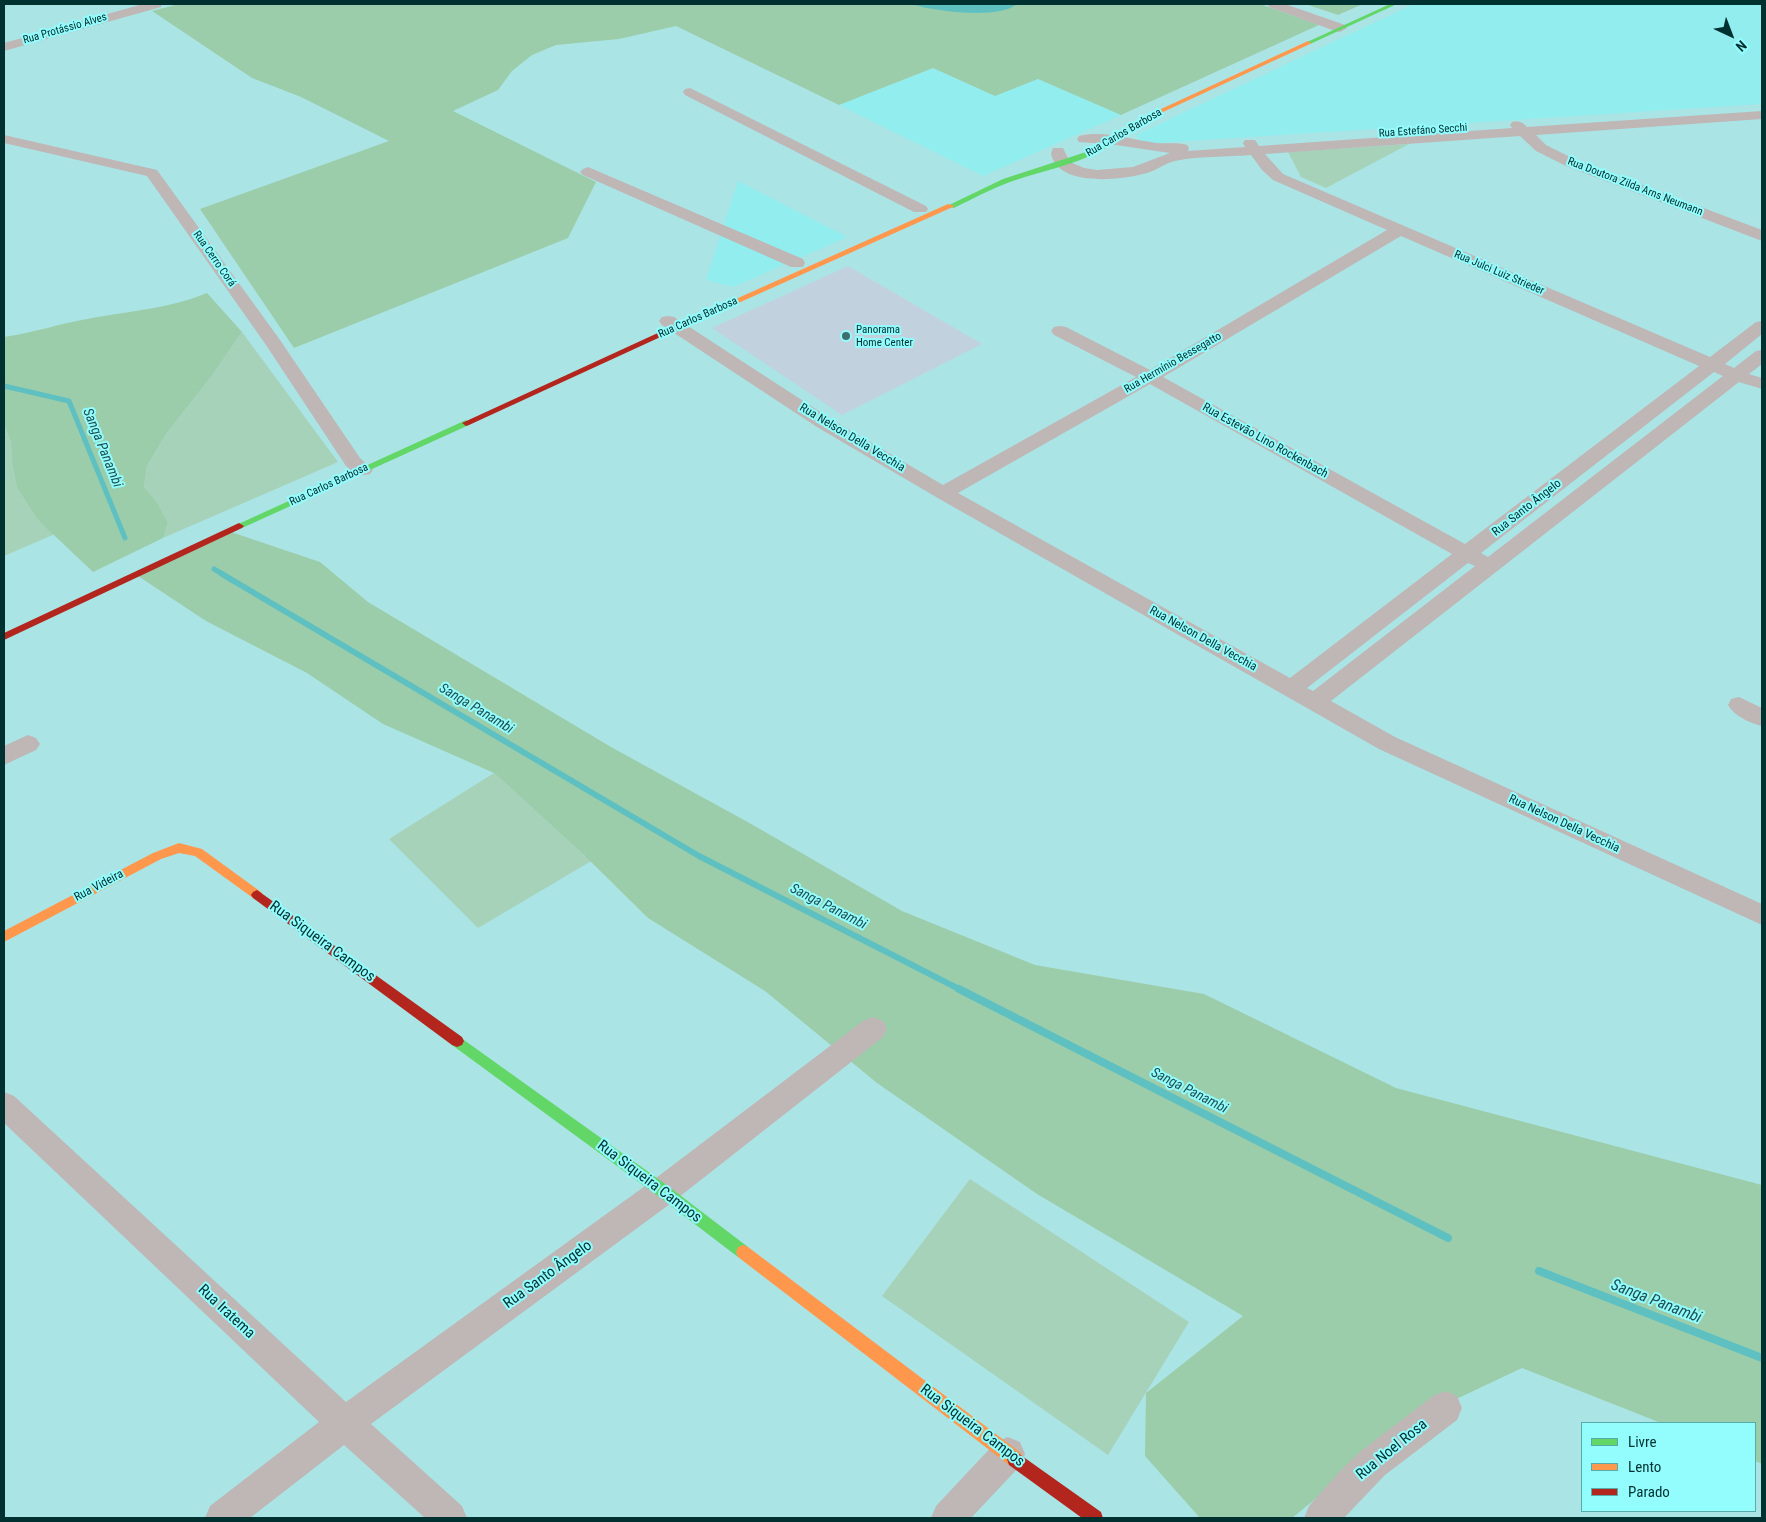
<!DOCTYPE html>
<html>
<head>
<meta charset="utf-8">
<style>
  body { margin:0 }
  #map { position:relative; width:1766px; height:1522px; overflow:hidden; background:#abe4e5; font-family:"Roboto Condensed",sans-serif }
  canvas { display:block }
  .frame { position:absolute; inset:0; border:5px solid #003131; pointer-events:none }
  .legend { position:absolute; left:1581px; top:1422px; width:175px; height:90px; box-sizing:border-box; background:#93fcfd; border:1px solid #58abab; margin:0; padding:6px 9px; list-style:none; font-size:15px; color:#003131 }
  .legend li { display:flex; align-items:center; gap:10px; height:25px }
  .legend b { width:25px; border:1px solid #58abab }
  .north { position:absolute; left:1706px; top:10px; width:50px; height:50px; -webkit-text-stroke:4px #93fcfd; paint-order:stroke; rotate:137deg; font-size:14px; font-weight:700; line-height:20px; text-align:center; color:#003131 }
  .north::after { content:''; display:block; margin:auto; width:18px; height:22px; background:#003131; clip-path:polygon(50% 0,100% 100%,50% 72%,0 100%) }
</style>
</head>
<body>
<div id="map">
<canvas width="1766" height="1522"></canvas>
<div class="frame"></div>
<ul class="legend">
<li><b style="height:6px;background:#63d668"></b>Livre</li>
<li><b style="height:6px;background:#ff974d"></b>Lento</li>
<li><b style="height:6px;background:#b3261e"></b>Parado</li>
</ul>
<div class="north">N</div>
</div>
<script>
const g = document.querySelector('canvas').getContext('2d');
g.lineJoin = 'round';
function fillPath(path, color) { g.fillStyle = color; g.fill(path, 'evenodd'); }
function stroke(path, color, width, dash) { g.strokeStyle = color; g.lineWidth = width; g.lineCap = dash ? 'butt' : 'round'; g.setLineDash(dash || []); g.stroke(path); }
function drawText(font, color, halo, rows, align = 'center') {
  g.font = font + ' "Roboto Condensed",sans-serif'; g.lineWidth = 4; g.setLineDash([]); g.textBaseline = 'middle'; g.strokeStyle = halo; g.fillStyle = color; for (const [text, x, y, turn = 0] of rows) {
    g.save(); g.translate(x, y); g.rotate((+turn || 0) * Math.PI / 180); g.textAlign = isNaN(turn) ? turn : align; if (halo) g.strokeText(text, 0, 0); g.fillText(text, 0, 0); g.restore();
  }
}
fillPath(new Path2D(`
  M1414,4H1762V104L1142,144L1136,135Z
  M933,68L995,96L1038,79L1121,115L983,176L839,105Z
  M738,181L847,237L733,287L706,280Z`), '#92edee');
fillPath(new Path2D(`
  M1409,144L1326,188L1301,177L1288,152Z
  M242,332L338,462L163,538L168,523L144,487L147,466L166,434L211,377Z
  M4,425L11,442L12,462L32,508L38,520L55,534L4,556Z
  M494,773L585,856L610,850L478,928L389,839Z
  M970,1179L1189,1322L1108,1455L882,1296Z`), '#a7d2ba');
fillPath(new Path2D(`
  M179,4H1260L1319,25L1121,115L1038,79L995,96L933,68L839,105L676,26L619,39L556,45L532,55L512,71L498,90L453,111L596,182L568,238L294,348L200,209L389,141L301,97L252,78L152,11Z
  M1305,4H1363L1338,15Z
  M207,293L242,332L211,377L166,434L147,466L144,487L157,503L168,523L163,538L93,572L38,520L17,487L12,462L11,442L4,425V337C32,333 59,324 87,319C128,311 168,309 207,293Z
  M231,532L320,562L368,602L611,747L753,825L902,911L1035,965L1204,994L1396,1088L1762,1185V1464L1755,1461V1423H1661L1522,1368L1414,1419L1292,1518H1200L1145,1456L1146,1393L1243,1316L1037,1194L877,1083L765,991L648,918L585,856L494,773L383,724L307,673L206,621L138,576Z`), '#9bcdab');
fillPath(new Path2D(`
  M911,4H1017C998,20 934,11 911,4Z`), '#5fc0c1');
stroke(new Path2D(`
  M4,386L69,401L125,538
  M214,569L224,575`), '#5fc0c1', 5);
stroke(new Path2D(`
  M222,574L699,856L961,990`), '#5fc0c1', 6);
stroke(new Path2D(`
  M959,989L1448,1238
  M1539,1271L1762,1358`), '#5fc0c1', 8);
fillPath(new Path2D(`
  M848,266L982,344L842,415L712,328Z`), '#c1d2de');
fillPath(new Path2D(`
  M143,4H162L161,7L4,51V43Z
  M1268,4H1285L1345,25L1347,28L1340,32L1335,31L1269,7Z
  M690,88L926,206L928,209L926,212H914L685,95L683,92L685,89Z
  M1762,111V119L1536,135L1546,145L1576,160L1762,230V241L1566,166L1536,151L1520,136L1265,154L1283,174L1710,357L1756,322L1762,321V334L1725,364L1734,368L1756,351L1762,350V364L1749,374L1762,378V389L1739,382L1331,701L1395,737L1762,904V925L1379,749L936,497L817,427L662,325L659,321L662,317L668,316L674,317L831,419L943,485L1136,377L1054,335L1051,331L1054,327L1060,326L1066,327L1150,370L1387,230L1273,180L1262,170L1251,155C1230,157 1195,156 1175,161C1165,163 1157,170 1147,173C1123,180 1059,188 1051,154L1053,148H1063L1070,162L1084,168L1097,170L1133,167L1170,153L1109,144L1079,142L1077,139L1079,136C1104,130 1131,140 1156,143C1166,144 1177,142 1187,145L1189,148L1188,151L1245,147L1243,143L1245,140H1255L1259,146L1512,128L1510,125L1512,122C1519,120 1522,122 1527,127ZM1401,236L1699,366L1465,544L1163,377ZM1714,372L1723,376L1488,557L1481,553ZM1150,384L1452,554L1290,678L958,493ZM1468,563L1475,566L1313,691L1307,688Z
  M4,135L157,170L280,340L360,458L373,470L370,474C359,477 354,473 346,466L266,345L147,176L4,143Z
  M588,167L803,259L805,263L803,267H791L583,175L580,172L583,169Z
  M1739,697L1762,708V726C1750,723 1734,716 1728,705L1731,699Z
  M28,735L36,738L40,744L36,750L4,765V746Z
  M873,1017L883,1021L887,1029L883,1037L674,1201L371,1424L462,1506L467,1518H425L344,1445L250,1518H205L210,1506L319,1422L4,1123V1092L14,1096L346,1402L652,1181L863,1021Z
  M1445,1391L1457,1396L1462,1408L1457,1420L1385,1475L1344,1518H1304L1309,1506L1341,1470L1361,1451L1433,1396Z
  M1008,1437L1020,1442L1025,1454L1020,1466L971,1518H931L936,1506L996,1442Z`), '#bfb6b6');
fillPath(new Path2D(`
  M1390,4H1397L1310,44L1305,43Z
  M1121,131L1126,132C1097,162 1049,168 1010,182C991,189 972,199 954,208L947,206L1003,179L1086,152L1101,146Z
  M466,420L470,423L469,425L242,528H236L234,526Z
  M457,1035L668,1186L748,1247L750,1252L748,1257L743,1259L738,1257L658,1196L452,1045L450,1041L452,1037Z`), '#63d668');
fillPath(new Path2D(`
  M1308,41L1311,43L1310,44L1137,124L1125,133L1120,132L1133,122Z
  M948,204L955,206L716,313L709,311Z
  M179,843L202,849L261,892L263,895L261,898L257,900L253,898L195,856L179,853L161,859L4,942V931L153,853Z
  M743,1245L748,1247L1021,1453L1023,1459L1021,1465L1015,1467L1009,1465L738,1257L736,1252L738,1247Z`), '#ff974d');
fillPath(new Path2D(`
  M710,309L717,311L469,425L466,426L462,423Z
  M239,523L244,526L242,528L4,640V633Z
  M257,890L462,1037L464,1041L462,1045L457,1047L452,1045L253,898L251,895L253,892Z
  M1015,1451L1101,1512L1103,1518H1082L1009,1465L1007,1459L1009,1453Z`), '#b3261e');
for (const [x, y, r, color] of [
  [846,336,5,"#3c7070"]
]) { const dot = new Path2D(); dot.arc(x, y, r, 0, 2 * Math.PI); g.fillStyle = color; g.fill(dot); stroke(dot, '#93fcfd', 2); }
drawText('11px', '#003131', '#93fcfd', [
  ["Rua Protássio Alves",65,29,-16],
  ["Rua Estefáno Secchi",1423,131,-4],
  ["Rua Carlos Barbosa",1124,133,-30],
  ["Rua Doutora Zilda Arns Neumann",1635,187,21],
  ["Rua Cerro Corá",214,259,55],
  ["Rua Julci Luiz Strieder",1499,273,23],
  ["Rua Carlos Barbosa",698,318,-24],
  ["Rua Hermínio Bessegatto",1173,363,-30],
  ["Rua Carlos Barbosa",329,485,-25]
]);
drawText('11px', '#003131', '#93fcfd', [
  ["Panorama",856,330],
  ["Home Center",856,343]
], 'left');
drawText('12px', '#003131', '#93fcfd', [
  ["Rua Nelson Della Vecchia",852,438,31],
  ["Rua Estevão Lino Rockenbach",1265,441,29],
  ["Rua Santo Ângelo",1527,508,-38],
  ["Rua Nelson Della Vecchia",1203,639,29],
  ["Rua Nelson Della Vecchia",1564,824,25],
  ["Rua Videira",99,886,-28]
]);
drawText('italic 14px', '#1f5051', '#93fcfd', [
  ["Sanga Panambi",102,448,68],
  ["Sanga Panambi",476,709,31],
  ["Sanga Panambi",828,907,27],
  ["Sanga Panambi",1189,1091,27]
]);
drawText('15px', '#003131', '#93fcfd', [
  ["Rua Siqueira Campos",322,942,36],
  ["Rua Siqueira Campos",649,1182,37],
  ["Rua Santo Ângelo",548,1275,-36],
  ["Rua Iratema",226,1312,43],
  ["Rua Siqueira Campos",972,1426,37],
  ["Rua Noel Rosa",1392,1450,-39]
]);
drawText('italic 16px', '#1f5051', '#93fcfd', [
  ["Sanga Panambi",1656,1302,21]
]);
</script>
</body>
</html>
